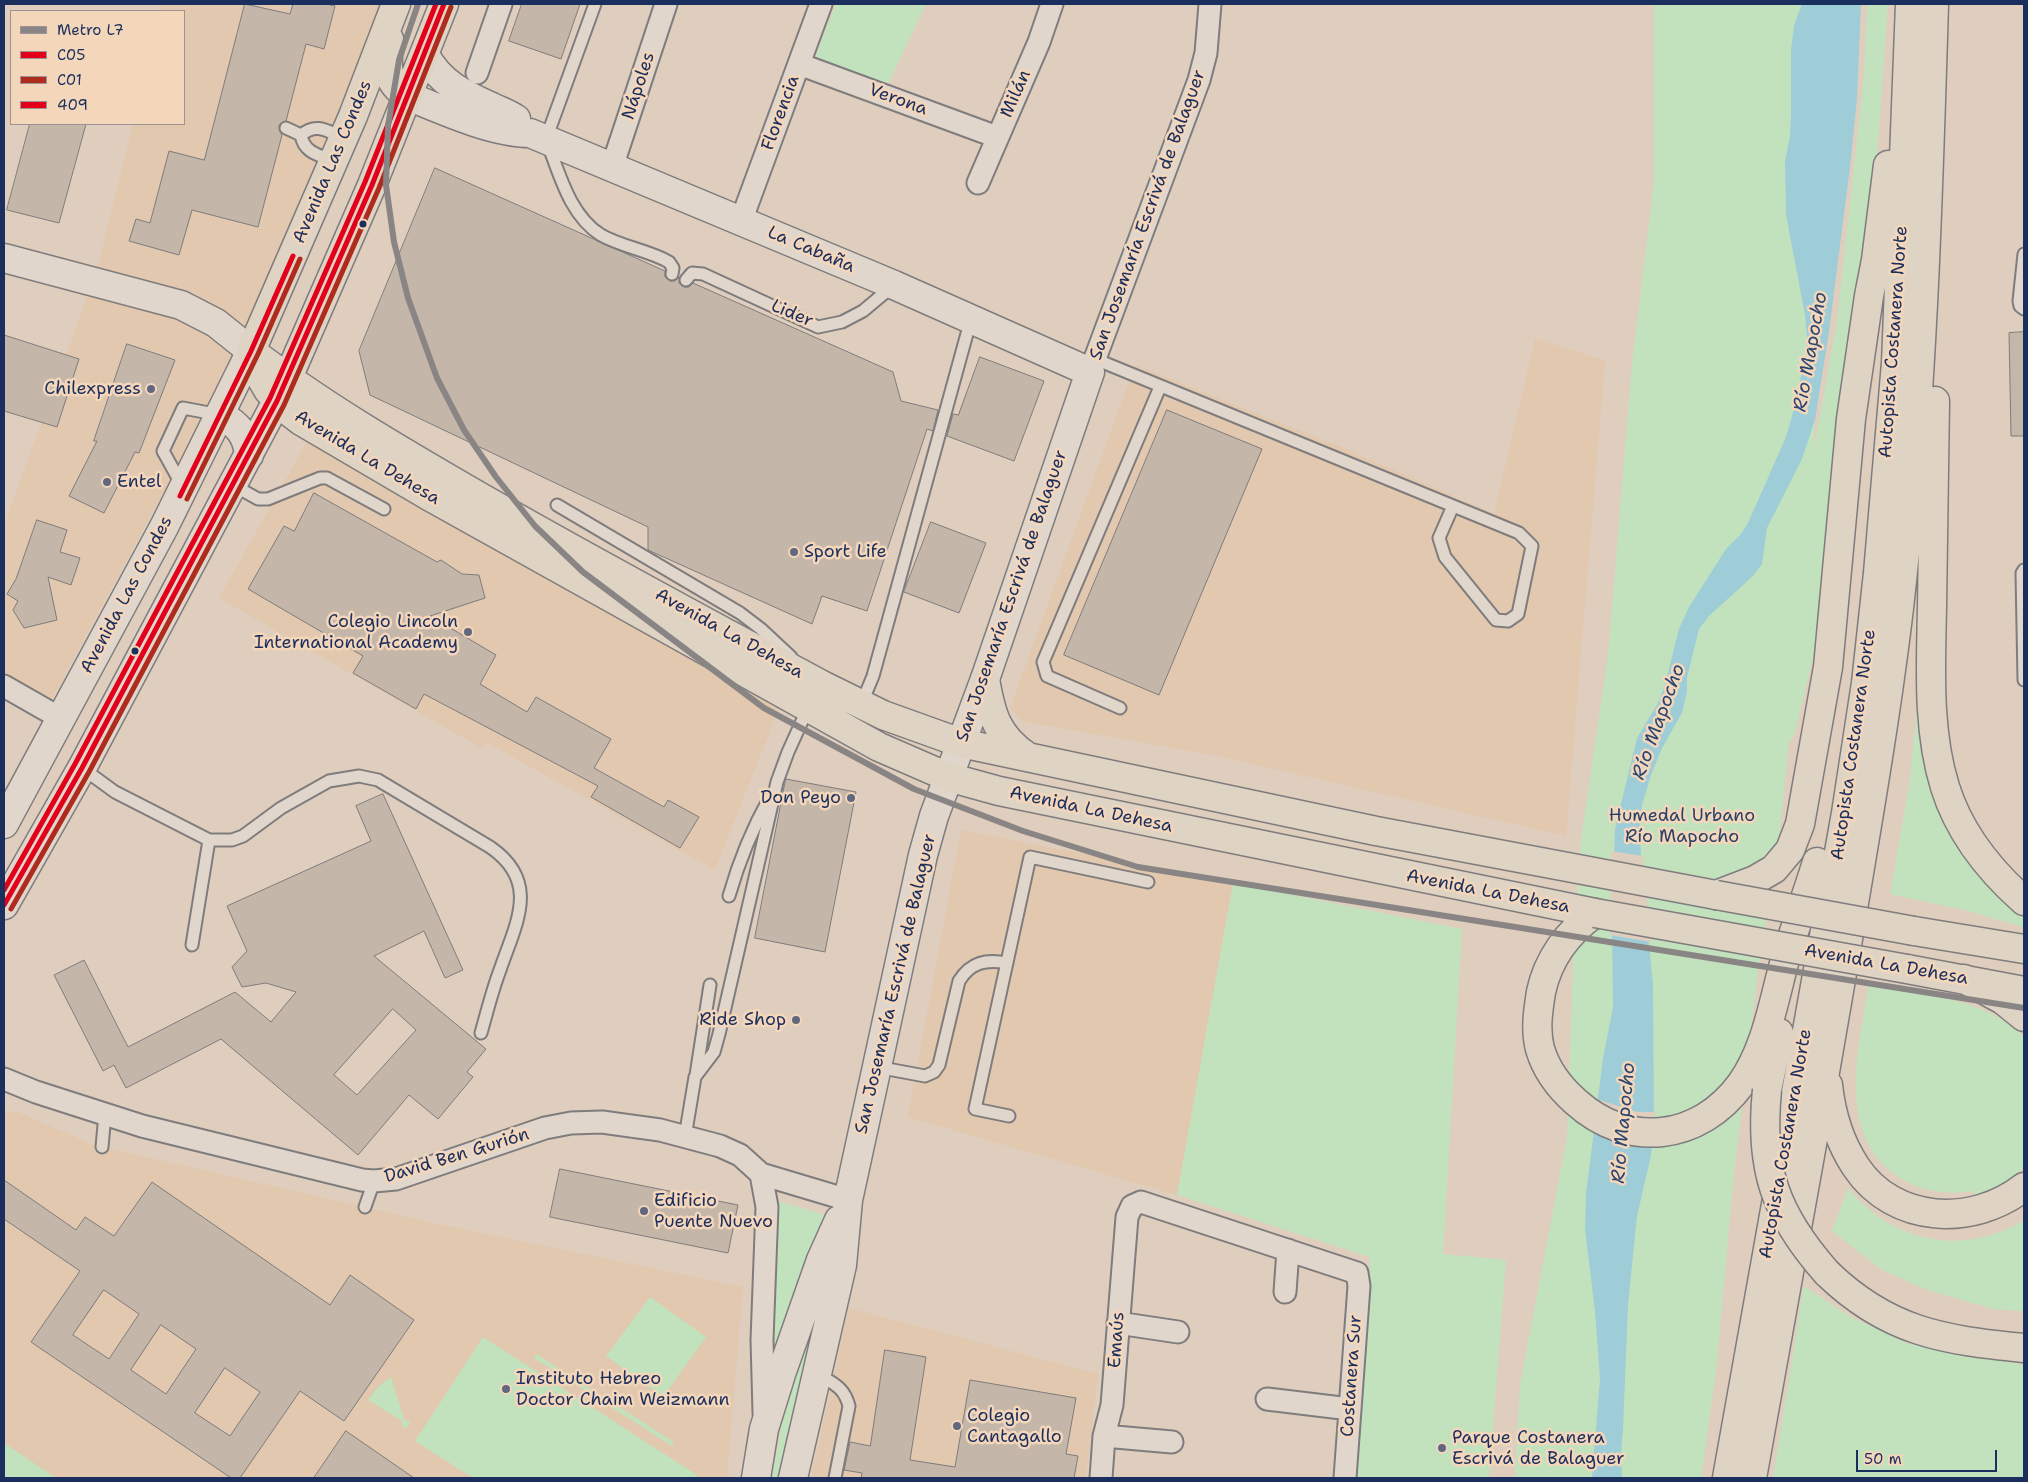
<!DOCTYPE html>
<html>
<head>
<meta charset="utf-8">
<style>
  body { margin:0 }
  #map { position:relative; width:2028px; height:1482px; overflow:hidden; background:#dfcebd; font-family:"Shantell Sans",sans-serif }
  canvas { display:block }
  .frame { position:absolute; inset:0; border:5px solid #1b2f5e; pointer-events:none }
  .legend { position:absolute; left:10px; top:10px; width:175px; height:115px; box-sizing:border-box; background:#f4d6ba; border:1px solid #9d9395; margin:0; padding:6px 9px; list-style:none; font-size:15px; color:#1b2f5e }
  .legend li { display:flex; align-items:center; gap:10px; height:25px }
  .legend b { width:25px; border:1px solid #9d9395 }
  .scale { position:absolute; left:1856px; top:1450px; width:141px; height:22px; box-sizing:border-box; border:2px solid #1b2f5e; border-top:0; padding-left:6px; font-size:15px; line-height:18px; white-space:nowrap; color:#1b2f5e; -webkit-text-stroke:4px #f4d6ba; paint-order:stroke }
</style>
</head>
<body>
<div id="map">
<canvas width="2028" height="1482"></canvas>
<div class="frame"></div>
<ul class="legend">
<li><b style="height:6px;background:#8a8585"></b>Metro L7</li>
<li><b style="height:6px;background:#e2001a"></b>C05</li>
<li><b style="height:6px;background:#af2b1e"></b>C01</li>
<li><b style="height:6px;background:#e2001a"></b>409</li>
</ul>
<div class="scale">50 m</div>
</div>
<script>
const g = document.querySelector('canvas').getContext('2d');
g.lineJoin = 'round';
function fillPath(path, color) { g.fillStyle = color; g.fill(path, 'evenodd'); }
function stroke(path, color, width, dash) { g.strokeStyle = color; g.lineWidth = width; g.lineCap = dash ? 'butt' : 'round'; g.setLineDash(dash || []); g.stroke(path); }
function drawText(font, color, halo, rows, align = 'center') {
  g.font = font + ' "Shantell Sans",sans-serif'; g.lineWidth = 5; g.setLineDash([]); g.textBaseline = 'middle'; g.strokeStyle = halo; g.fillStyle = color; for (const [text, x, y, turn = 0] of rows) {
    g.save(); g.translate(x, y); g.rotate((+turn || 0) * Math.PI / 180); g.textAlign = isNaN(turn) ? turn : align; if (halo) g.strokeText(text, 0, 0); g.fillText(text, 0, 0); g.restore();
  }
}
fillPath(new Path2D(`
  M162,4H386L263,308L49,704L4,675V525L97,270L133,124H184V11H160Z
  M1535,339L1605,360L1566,836L1218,756L1021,721L1010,708L1135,365L1344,448L1494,514Z
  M310,436L781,703L715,870L488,743L483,749L219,598Z
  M961,830L1233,883L1177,1195L908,1117Z
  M16,1111L94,1145L438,1224L743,1287L727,1478H4V1113Z
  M849,1308L1098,1374L1086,1478H811Z`), '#e1c8ae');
fillPath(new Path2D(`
  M836,4H926L887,86L815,57Z
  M1654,4H1858L1816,404L1813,454L1837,321L1864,75L1867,4H1888L1874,199L1819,632L1794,736L1789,741L1779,840L1758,971L1733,1184L1716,1372L1701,1478H1515L1520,1385L1567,1137L1574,935L1581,839L1608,656L1632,363L1654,182Z
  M1920,683L1939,770L2024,911V927L1964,910L1890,894L1909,786Z
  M1233,883L1462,929L1443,1254L1506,1260L1489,1478H1354L1370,1257L1177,1195Z
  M1869,985C1918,994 1988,998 2024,1037V1167C2010,1182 1995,1189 1976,1196L1973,1191C1947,1195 1923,1192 1900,1178C1835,1138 1858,1047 1869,985Z
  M1848,1188C1892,1243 1964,1257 2024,1220V1311L1993,1309L1925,1289L1882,1270L1832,1231Z
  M777,1201L830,1216L770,1375Z
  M1804,1286L1849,1316L1909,1344L2024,1365V1478H1773Z
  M650,1297L706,1337L663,1397L606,1356Z
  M819,1315L781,1478H772L781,1430V1419L805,1342Z
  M483,1337L697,1475L695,1478H473L415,1441Z
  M536,1354L674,1442L672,1446L534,1358Z
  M391,1377L404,1419L410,1422L407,1428L403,1427L402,1421L368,1400L378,1387Z
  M4,1443L56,1478H4Z`), '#c2e2be');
fillPath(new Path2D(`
  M1802,4H1861L1857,99L1850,167L1829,332L1815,420L1802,459L1767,528L1762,564L1753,576L1709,616L1699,629L1687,678V692L1682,713L1662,748L1651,775L1642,805L1640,821L1641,862L1653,984L1654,1133L1650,1160L1637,1216L1628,1305L1623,1430L1621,1453L1622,1478H1592L1600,1378L1595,1312L1585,1229L1586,1194L1603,1058L1613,1007L1612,929L1615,829L1637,738L1657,705L1664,688L1679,629L1689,607L1726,549L1741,534L1748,523L1786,437L1794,409L1806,353L1807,337L1805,315L1786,215L1785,161L1790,136L1791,115V50L1794,25Z`), '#9ecdd7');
fillPath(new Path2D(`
  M1611,851L1643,856L1651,942L1610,935Z
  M1596,1099L1637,1112H1655L1657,1133L1593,1127Z`), '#dfcebd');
const building = new Path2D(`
  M245,4L290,14L293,4H326L335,6L324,49L306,44L286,121L279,125L280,132L282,135L258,227L192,210L179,255L129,241L136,219L150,223L169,151L204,160Z
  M522,4H580L561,59L509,41Z
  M30,124H86L59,223L7,210Z
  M435,168L665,271V277L670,281H675L679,277V283L684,287H689L693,283L893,372L901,401L938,410L933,431L927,429L867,611L822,596L812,624L648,550V527L370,395L359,351Z
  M2024,332V436H2011L2009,333Z
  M4,335L79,359L57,427L4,411Z
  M127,344L175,360L139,453L135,452L104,513L69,496L97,441H94Z
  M980,357L1044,381L1014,461L947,436L953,414L958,415Z
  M1167,410L1262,449L1159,695L1064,655Z
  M314,493L437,562L441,560L462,574L479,575L485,598L430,616L496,655L480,684L527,712L536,697L611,739L594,768L664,807L668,800L699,817L680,848L591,797L598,786L424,694L416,709L353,673L363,656L248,589L284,526L294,531Z
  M37,520L67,530L60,552L80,558L71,585L48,577L57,620L24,628L13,610L18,601L7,594L16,579Z
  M931,522L986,543L959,613L904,592Z
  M786,779L856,792L825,952L755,938Z
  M383,794L463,970L445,978L424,931L374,956L486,1049L467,1072L473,1077L438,1119L409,1095L358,1155L221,1039L126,1088L114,1065L103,1071L54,975L84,960L128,1047L235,992L271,1022L296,992L266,983L242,987L232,967L247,951L227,906L371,841L356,806ZM393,1009L416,1030L357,1095L334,1075Z
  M560,1169L738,1205L728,1253L550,1217Z
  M4,1180L76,1230L85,1217L114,1236L152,1182L330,1305L350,1275L414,1320L344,1421L300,1391L240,1478H231L31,1342L80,1271L4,1219ZM104,1290L139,1314L109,1359L73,1335ZM161,1325L196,1349L166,1394L131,1370ZM225,1368L260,1392L230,1436L195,1413Z
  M885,1350L926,1357L910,1460L955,1467L970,1380L1076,1398L1066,1454L1078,1456L1074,1478H861L862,1473L844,1470L850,1442L870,1446Z
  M346,1431L414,1478H314Z`);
fillPath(building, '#c4b6a8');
stroke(building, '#7f7c7d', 1);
const service = new Path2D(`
  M595,4L546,139C559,172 569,215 601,235C622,247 648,250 669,262L673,268L672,274
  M286,128L301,135
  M301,135C317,122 327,131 344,138
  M301,135C304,153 319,155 334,161
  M2024,254L2019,301L2020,306L2024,309
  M686,280L692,273L703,274L818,327L842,322L863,311L894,285
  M1095,359L1519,533L1532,546L1518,614L1508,621L1496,620L1445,557L1439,538L1453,506
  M233,485L258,499H268L320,478H327L384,509
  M183,487L163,451L183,408L220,415
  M557,505L740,613L761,629L791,657
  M2024,570L2022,573L2024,680
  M861,705L873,676L971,319
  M1120,708L1047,676L1043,662L1160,387
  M82,768L115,792L209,840H232L243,836L281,808L329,781L359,776L378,780L490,847C541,882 516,923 500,970C492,991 487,1012 481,1033
  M729,896C739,861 752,829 770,797
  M192,945L209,840
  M877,1067L925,1076L934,1072L939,1065L959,981C971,962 986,959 1007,963
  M696,1075L710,985
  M1009,1116L975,1109L1030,857L1148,882
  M685,1137L695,1077L714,1052L719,1034L777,782L788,752L808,708
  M102,1147L105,1114
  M365,1207L374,1181
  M818,1374C834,1384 844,1387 849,1406L835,1478`);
const minor = new Path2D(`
  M799,64L997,137
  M477,73L501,4
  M612,167L666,4
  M978,183L1039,42L1052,4
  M741,221L821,4
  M1090,372L1199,80L1206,53L1210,4
  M4,686L60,718
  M4,1079L36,1092L142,1126L362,1180L374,1181L396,1179L545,1128L571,1123L602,1122L660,1130L720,1146L740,1155L761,1174L848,1200
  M761,1174L767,1207L762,1340L764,1413
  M1285,1292L1288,1250
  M1118,1323L1178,1332
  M1267,1399L1350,1409
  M1104,1436L1172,1442
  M1101,1478L1104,1436L1112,1405L1127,1217L1132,1206L1141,1202L1357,1273L1359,1286L1345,1478`);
const tertiary = new Path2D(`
  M425,55C440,83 463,94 492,107C500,111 509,114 516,119
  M408,96C442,110 493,133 530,133L894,285L1090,372L985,679L934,816L923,855L848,1200L842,1265L793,1478
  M4,258L181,305L216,323L251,351
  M756,1478L764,1429L782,1371L821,1260L839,1220`);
const secondary = new Path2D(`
  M220,415C238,424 247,435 249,455
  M4,824L164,527L251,351
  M4,905L82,768L277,401`);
const primary = new Path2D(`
  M389,39C387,65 384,81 408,96
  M251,351C323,406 402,452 480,497C593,562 709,624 824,686L883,715L961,743L1376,831L1716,895
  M251,351L353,116L396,4
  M252,353L261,378L268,390L288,411L301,421L427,495L879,747L948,777L999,791L1595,913
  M280,396L372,185L444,4
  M985,679C991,714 997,737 1028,757
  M1914,931L2024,949
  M1907,969L2024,991`);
const motorway = new Path2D(`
  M1935,401C1934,469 1933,537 1932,606C1931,666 1927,729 1945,787C1959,832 1989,870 2024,901
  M1716,895L1755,880L1774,869L1790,850L1800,824L1828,667L1851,419L1869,296L1876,260L1888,165
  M1595,913C1568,932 1548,959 1541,992C1538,1011 1535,1030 1540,1049C1546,1069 1560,1088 1576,1102C1628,1149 1699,1141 1741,1084C1767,1048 1774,998 1786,956C1796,925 1807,894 1817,862
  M1964,979L2003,1000L2024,1017
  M1828,1085C1831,1113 1840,1143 1856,1167C1894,1224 1973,1227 2024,1187
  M1767,1090L1779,1033
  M1827,1273C1888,1332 1943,1340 2024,1348
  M1727,1478L1846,813L1866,683L1878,573L1896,363L1910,4
  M1752,1478C1785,1297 1818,1115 1849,933C1867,825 1886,717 1899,608C1922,407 1928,206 1934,4`);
stroke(service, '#7f7c7d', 15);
stroke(minor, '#7f7c7d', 25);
stroke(tertiary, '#7f7c7d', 31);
stroke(secondary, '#7f7c7d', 31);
stroke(primary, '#7f7c7d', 31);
stroke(motorway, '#7f7c7d', 31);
stroke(service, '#e1d6cb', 11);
stroke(minor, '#e1d6cb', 21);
stroke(tertiary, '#e1d6cb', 28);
stroke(secondary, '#e1d6cb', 28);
stroke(primary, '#dfd3c4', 28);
stroke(motorway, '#dfd3c4', 28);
const primaryBridge = new Path2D(`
  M1716,895L1914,931
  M1595,913L1907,969`);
const motorwayBridge = new Path2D(`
  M1767,1090C1759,1169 1775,1214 1827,1273`);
stroke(primaryBridge, '#7f7c7d', 31, []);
stroke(motorwayBridge, '#7f7c7d', 31, []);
stroke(primaryBridge, '#dfd3c4', 28);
stroke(motorwayBridge, '#dfd3c4', 28);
stroke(new Path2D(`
  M180,496L251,351L293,256
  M4,905L82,768L277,401L372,185L444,4`), '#e2001a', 5);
stroke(new Path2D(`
  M187,499L258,354L300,259
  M11,909L89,772L284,405L379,188L451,7`), '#af2b1e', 5);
stroke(new Path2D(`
  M4,890L75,764L270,398L365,182L436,4`), '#e2001a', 5);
stroke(new Path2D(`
  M418,4L399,60L388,126L386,185L394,242L408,298L437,378L464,430L496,477L535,526L583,572L764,708L914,789L1023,831L1138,867L2024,1008`), '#8a8585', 6);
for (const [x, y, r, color] of [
  [363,224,4.5,"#1b2f5e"],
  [151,389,5,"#60677f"],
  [107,482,5,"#60677f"],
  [794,552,5,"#60677f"],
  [468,632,5,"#60677f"],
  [135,651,4.5,"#1b2f5e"],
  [851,798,5,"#60677f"],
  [796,1020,5,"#60677f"],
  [644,1211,5,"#60677f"],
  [506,1389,5,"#60677f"],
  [957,1426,5,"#60677f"],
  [1442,1448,5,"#60677f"]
]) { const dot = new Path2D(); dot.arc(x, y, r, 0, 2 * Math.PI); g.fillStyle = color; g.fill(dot); stroke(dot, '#f4d6ba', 2); }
drawText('18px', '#1b2f5e', '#f4d6ba', [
  ["Nápoles",639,86,-72],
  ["Milán",1016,94,-66],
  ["Verona",898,100,20],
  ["Florencia",781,113,-70],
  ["Avenida Las Condes",333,162,-67],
  ["San Josemaría Escrivá de Balaguer",1148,215,-70],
  ["La Cabaña",811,250,23],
  ["Lider",792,314,23],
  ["Autopista Costanera Norte",1894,342,-86],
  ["Avenida La Dehesa",367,458,31],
  ["Avenida Las Condes",127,595,-62],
  ["San Josemaría Escrivá de Balaguer",1012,596,-71],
  ["Avenida La Dehesa",729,634,29],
  ["Autopista Costanera Norte",1854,745,-82],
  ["Avenida La Dehesa",1091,810,12],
  ["Avenida La Dehesa",1488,892,11],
  ["Avenida La Dehesa",1886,965,10],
  ["San Josemaría Escrivá de Balaguer",896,984,-77],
  ["Autopista Costanera Norte",1786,1144,-80],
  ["David Ben Gurión",457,1156,-17],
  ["Emaús",1117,1340,-86],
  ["Costanera Sur",1352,1376,-86]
]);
drawText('18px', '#1b2f5e', '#f4d6ba', [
  ["Chilexpress",141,389,"right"],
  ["Entel",117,482],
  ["Sport Life",804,552],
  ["Colegio Lincoln",458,622,"right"],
  ["International Academy",458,643,"right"],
  ["Don Peyo",841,798,"right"],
  ["Ride Shop",786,1020,"right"],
  ["Edificio",654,1201],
  ["Puente Nuevo",654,1222],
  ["Instituto Hebreo",516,1379],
  ["Doctor Chaim Weizmann",516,1400],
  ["Colegio",967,1416],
  ["Cantagallo",967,1437],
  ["Parque Costanera",1452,1438],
  ["Escrivá de Balaguer",1452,1459]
], 'left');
drawText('18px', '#294268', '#f4d6ba', [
  ["Humedal Urbano",1682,816],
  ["Río Mapocho",1682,837]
]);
drawText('italic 19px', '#2a4772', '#f4d6ba', [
  ["Río Mapocho",1811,352,-80],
  ["Río Mapocho",1659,722,-70],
  ["Río Mapocho",1624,1123,-85]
]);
</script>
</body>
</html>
